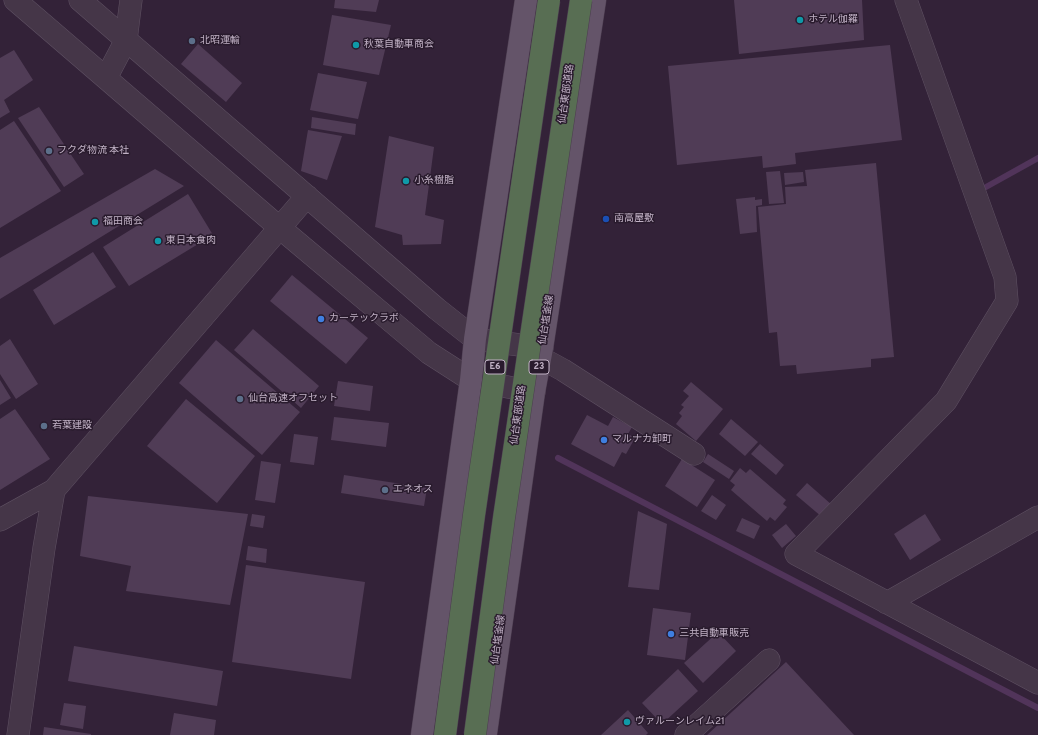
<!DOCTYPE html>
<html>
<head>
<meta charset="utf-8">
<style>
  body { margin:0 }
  canvas { display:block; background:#332238 }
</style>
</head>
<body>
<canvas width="1038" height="735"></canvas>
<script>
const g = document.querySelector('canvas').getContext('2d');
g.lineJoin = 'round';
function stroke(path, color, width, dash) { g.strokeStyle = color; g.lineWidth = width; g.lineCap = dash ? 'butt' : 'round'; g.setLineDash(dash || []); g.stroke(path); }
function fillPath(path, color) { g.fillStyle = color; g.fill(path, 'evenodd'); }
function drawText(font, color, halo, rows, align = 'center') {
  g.font = font + ' Overpass,"Noto Sans JP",sans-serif'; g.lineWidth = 3; g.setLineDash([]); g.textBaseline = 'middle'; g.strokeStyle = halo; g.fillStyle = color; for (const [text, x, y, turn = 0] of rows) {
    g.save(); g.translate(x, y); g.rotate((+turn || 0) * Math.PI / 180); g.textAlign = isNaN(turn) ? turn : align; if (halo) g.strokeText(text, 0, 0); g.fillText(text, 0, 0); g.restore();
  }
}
stroke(new Path2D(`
  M986,187L1038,158
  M558,458L1038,708`), '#51345a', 6);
fillPath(new Path2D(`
  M335,0H379L376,12L334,8Z
  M734,0H862L864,40L739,54Z
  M332,15L391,25L379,75L323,65Z
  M198,44L242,83L226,102L181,64Z
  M890,45L902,140L795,153L796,164L763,168L762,156L677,165L668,66Z
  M14,50L33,80L4,100L10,112L0,118V58Z
  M318,73L367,82L358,119L310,110Z
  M39,107L84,174L64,187L18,118Z
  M312,117L356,124L355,135L311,128Z
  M14,121L61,191L0,228V130Z
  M308,130L342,136L327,180L301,171Z
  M389,136L434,147L425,215L444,220L441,244L403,245L402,235L375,227Z
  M876,163L894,357L871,359V367L797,374L796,365L780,366L777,332L769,333L758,207L786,204L785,187L807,186L805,170Z
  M155,169L184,186L0,299V258Z
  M780,171L784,203L769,204L766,172Z
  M803,172L804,182L785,185L784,173Z
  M188,194L213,235L129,286L103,247Z
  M755,197V200L762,199V205L756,206L757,232L740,234L736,199Z
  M93,252L116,287L54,325L33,290Z
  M292,275L368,338L346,364L270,301Z
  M253,329L319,386L301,408L234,350Z
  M10,339L38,384L16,399L0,374V346Z
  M216,340L300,412L262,455L179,383Z
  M0,380L11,398L0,405Z
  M338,381L373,386L370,411L334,406Z
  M691,382L723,409L696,441L676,424L682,416L679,413L684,407L681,405L689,396L683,391Z
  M186,399L255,456L217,503L147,446Z
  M15,409L50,459L0,490V419Z
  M587,415L608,426L613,417L632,427L628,434L635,438L626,454L622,452L614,467L571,444Z
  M334,417L389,423L386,447L331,440Z
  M731,419L758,442L745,456L719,434Z
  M294,434L318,437L314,465L290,462Z
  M760,444L784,465L776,475L751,454Z
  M708,454L734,471L729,479L703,462Z
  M682,459L715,480L697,507L665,486Z
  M261,461L281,464L275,503L255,500Z
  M740,468L746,473L750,469L786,500L783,504L787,507L775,521L770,517L767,521L731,490L735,485L730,481Z
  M344,475L427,488L424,506L341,493Z
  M807,483L832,505L822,517L796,495Z
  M712,495L726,505L716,520L701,511Z
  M88,496L248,514L230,605L126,591L131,566L80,556Z
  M638,511L667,524L659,590L628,587Z
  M252,514L265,516L263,528L250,526Z
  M925,514L941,540L910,560L894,534Z
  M742,518L760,526L754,539L736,531Z
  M786,524L796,536L782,548L772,535Z
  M248,546L267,549L266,563L246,560Z
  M246,565L365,582L351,679L232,662Z
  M653,608L691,613L685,660L647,655Z
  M718,632L736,651L703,683L684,663Z
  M74,646L223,671L217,706L68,681Z
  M786,662L854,735H707Z
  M678,669L698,691L662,724L642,703Z
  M64,703L86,706L83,729L60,725Z
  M628,710L648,733L646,735H601Z
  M174,713L216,720L214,735H170Z
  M44,727L91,734V735H43Z`), '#503c56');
const minor = new Path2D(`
  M15,0L280,228L429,353L471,380L534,392
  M80,0L437,309L475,339L542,348
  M906,0L1005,277L1007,301L946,401L796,554L1038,683
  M106,78L126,40L131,0
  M541,358L563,370L694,454
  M0,520L54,490L307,196
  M887,603L1038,517
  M18,735L44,548L54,490
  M686,735L769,660`);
const major = new Path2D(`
  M486,733L534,392L542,348L595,0
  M422,735L471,380L475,339L526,0`);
stroke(minor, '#5f5163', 23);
stroke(major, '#4e3f52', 23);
stroke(minor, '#453648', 22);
stroke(major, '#645469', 22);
const highwayBridge = new Path2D(`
  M445,735L474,515L549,0
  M475,735L504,518L581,0`);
stroke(highwayBridge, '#4c3e50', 23, []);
stroke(highwayBridge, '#586e53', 22);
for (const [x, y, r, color] of [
  [800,20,4,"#0f9aa8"],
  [192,41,4,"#5c6f8a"],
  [356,45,4,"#0f9aa8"],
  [49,151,4,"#5c6f8a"],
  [406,181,4,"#0f9aa8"],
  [606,219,4,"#1a4fb4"],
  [95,222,4,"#0f9aa8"],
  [158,241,4,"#0f9aa8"],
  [321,319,4,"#3f7fe0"],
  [240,399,4,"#5c6f8a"],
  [44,426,4,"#5c6f8a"],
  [604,440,4,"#3f7fe0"],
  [385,490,4,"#5c6f8a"],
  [671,634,4,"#3f7fe0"],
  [627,722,4,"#0f9aa8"]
]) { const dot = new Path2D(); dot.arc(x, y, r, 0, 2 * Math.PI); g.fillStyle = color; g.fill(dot); stroke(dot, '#291b2d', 1.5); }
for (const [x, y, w] of [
  [495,367,20],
  [539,367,20]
]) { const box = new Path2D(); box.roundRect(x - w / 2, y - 7, w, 14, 3); g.fillStyle = '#291b2d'; g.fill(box); stroke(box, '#c1b1c5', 1); }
drawText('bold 9px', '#c1b1c5', null, [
  ["E6",495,367],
  ["23",539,367]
]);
drawText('10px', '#c1b1c5', '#291b2d', [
  ["ホテル伽羅",808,20],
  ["北昭運輸",200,41],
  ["秋葉自動車商会",364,45],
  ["フクダ物流 本社",57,151],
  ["小糸樹脂",414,181],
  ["南高屋敷",614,219],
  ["福田商会",103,222],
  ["東日本食肉",166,241],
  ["カーテックラボ",329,319],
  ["仙台高速オフセット",248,399],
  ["若葉建設",52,426],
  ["マルナカ卸町",612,440],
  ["エネオス",393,490],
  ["三共自動車販売",679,634],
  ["ヴァルーンレイム21",635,722]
], 'left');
drawText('10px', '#c1b1c5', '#291b2d', [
  ["仙台東部道路",567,94,-82],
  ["仙台塩釜線",547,320,-81],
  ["仙台東部道路",519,415,-82],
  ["仙台塩釜線",499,640,-82]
]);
</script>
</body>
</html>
